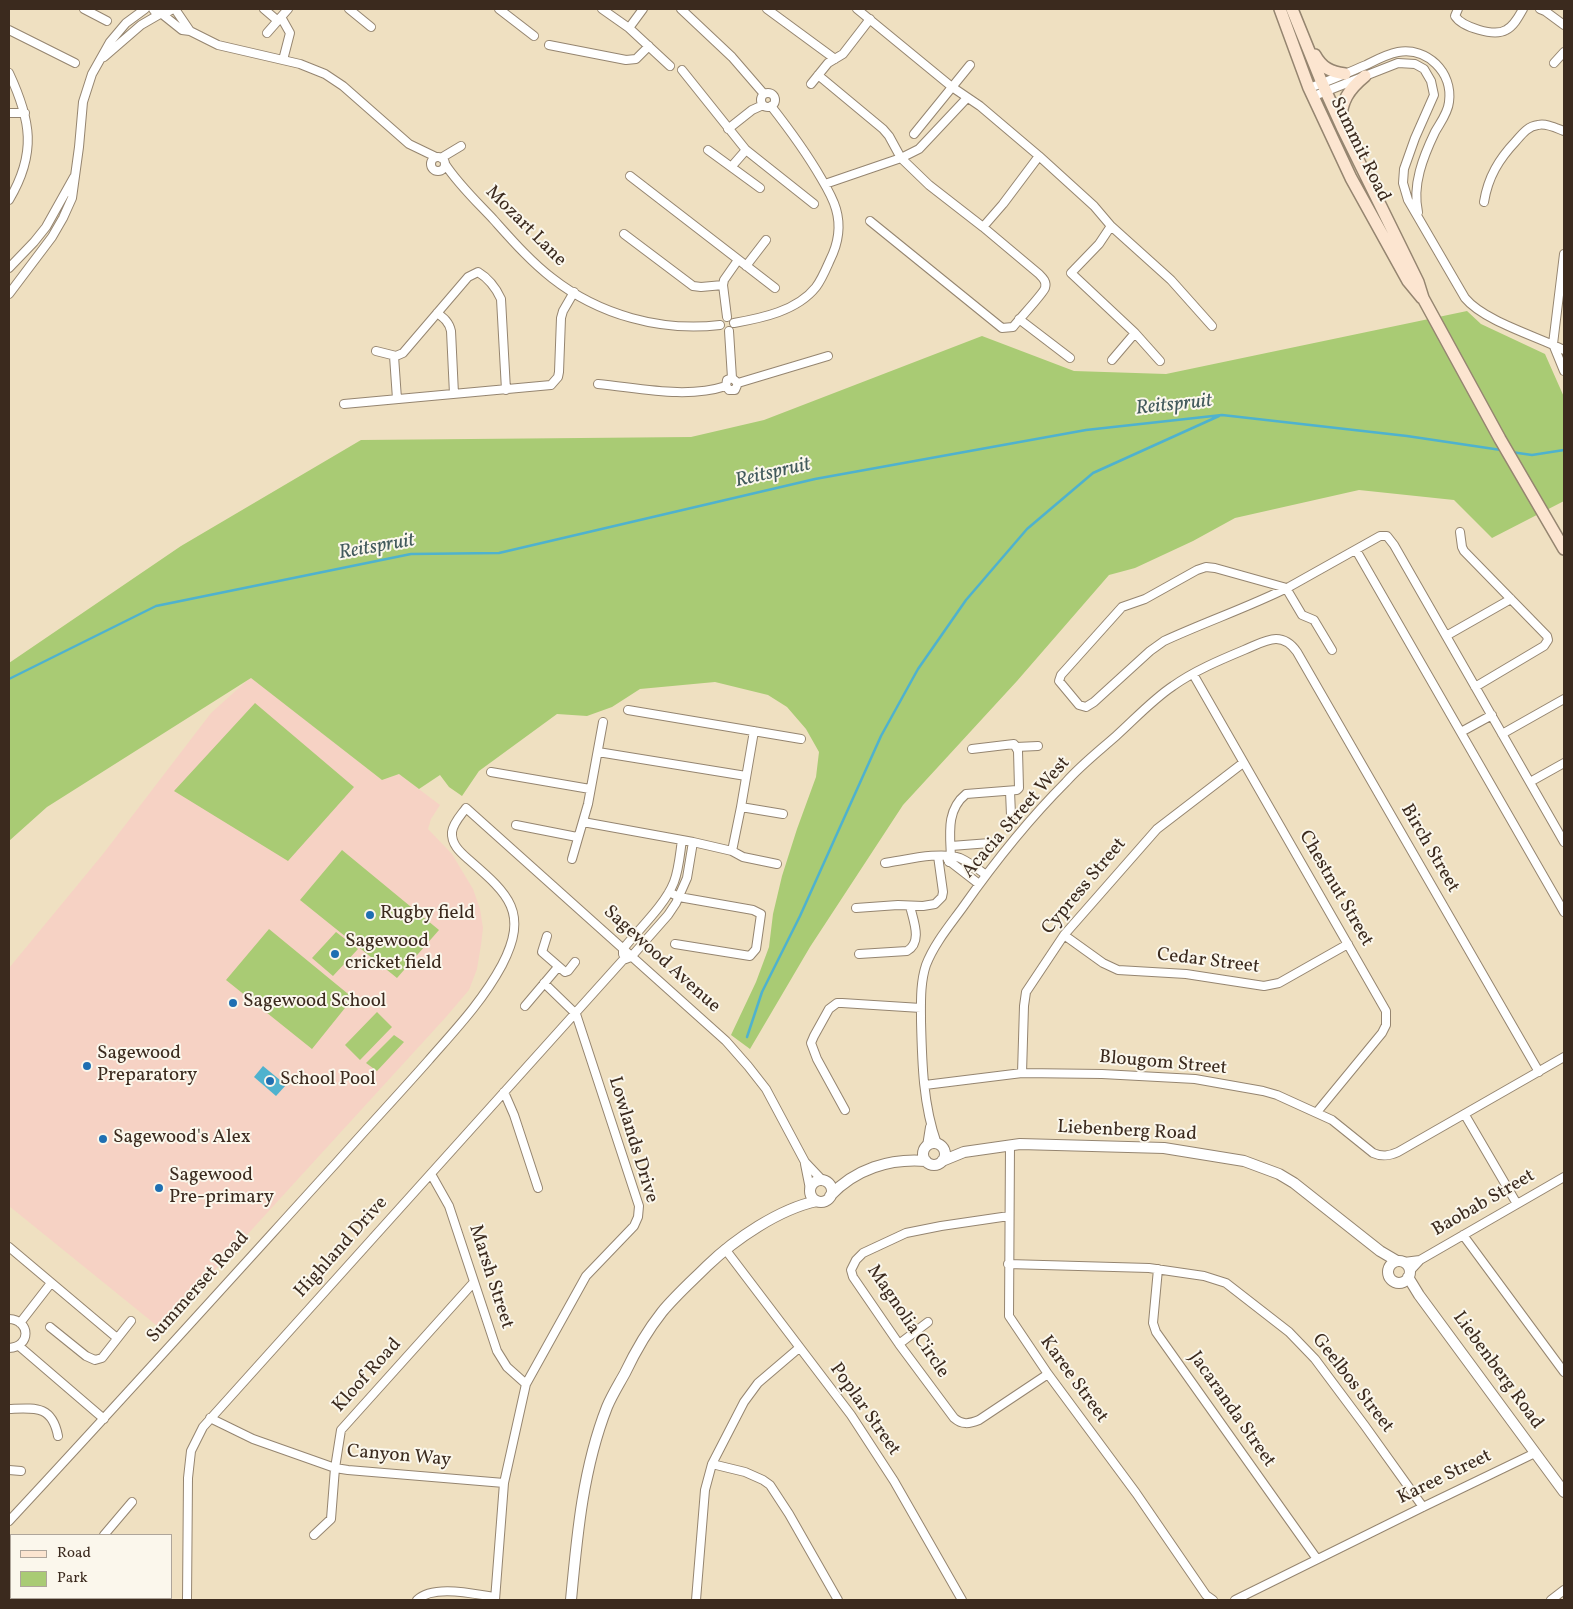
<!DOCTYPE html>
<html>
<head>
<meta charset="utf-8">
<style>
  body { margin:0 }
  #map { position:relative; width:1573px; height:1609px; overflow:hidden; background:#efe0c1; font-family:Vollkorn,serif }
  canvas { display:block }
  .frame { position:absolute; inset:0; border:10px solid #3b2a1e; pointer-events:none }
  .legend { position:absolute; left:10px; top:1534px; width:162px; height:65px; box-sizing:border-box; background:#fbf7ec; border:1px solid #aea59a; margin:0; padding:6px 9px; list-style:none; font-size:15px; color:#3b2a1e }
  .legend li { display:flex; align-items:center; gap:10px; height:25px }
  .legend b { width:25px; border:1px solid #aea59a }
</style>
</head>
<body>
<div id="map">
<canvas width="1573" height="1609"></canvas>
<div class="frame"></div>
<ul class="legend">
<li><b style="height:6px;background:#fce5d0"></b>Road</li>
<li><b style="height:14px;background:#a9cb74"></b>Park</li>
</ul>
</div>
<script>
const g = document.querySelector('canvas').getContext('2d');
g.lineJoin = 'round';
function fillPath(path, color) { g.fillStyle = color; g.fill(path, 'evenodd'); }
function stroke(path, color, width, dash) { g.strokeStyle = color; g.lineWidth = width; g.lineCap = dash ? 'butt' : 'round'; g.setLineDash(dash || []); g.stroke(path); }
function drawText(font, color, halo, rows, align = 'center') {
  g.font = font + ' Vollkorn,serif'; g.lineWidth = 4; g.setLineDash([]); g.textBaseline = 'middle'; g.strokeStyle = halo; g.fillStyle = color; for (const [text, x, y, turn = 0] of rows) {
    g.save(); g.translate(x, y); g.rotate((+turn || 0) * Math.PI / 180); g.textAlign = isNaN(turn) ? turn : align; if (halo) g.strokeText(text, 0, 0); g.fillText(text, 0, 0); g.restore();
  }
}
fillPath(new Path2D(`
  M251,677L382,780L399,774L440,805L431,819L428,829L452,854L473,889L480,909L483,928L481,945L477,969L469,990L446,1017L161,1329L9,1206V968L103,854L211,713Z`), '#f6d2c4');
fillPath(new Path2D(`
  M1467,311L1481,324L1545,354L1564,397V501L1492,538L1454,500L1359,490L1235,518L1193,541L1135,568L1109,575L1017,681L903,805L810,947L750,1049L731,1035L756,982L769,947L773,914L782,876L797,829L816,777L819,752L806,729L787,707L768,695L715,682L640,689L612,707L587,716L557,714L479,771L462,796L449,787L440,775L419,789L399,774L382,780L251,678L47,807L9,841V663L181,546L361,440L691,437L764,420L982,336L1074,371L1166,374Z
  M255,703L354,787L288,861L174,791Z
  M342,850L439,930L397,978L300,900Z
  M269,929L353,998L312,1049L226,980Z
  M336,932L358,949L333,976L312,958Z
  M377,1012L392,1027L360,1060L345,1045Z
  M394,1035L404,1042L377,1071L366,1063Z`), '#a9cb74');
fillPath(new Path2D(`
  M263,1066L286,1085L276,1096L254,1077Z`), '#4fb2ce');
stroke(new Path2D(`
  M1511,452L1532,455L1564,450
  M9,679L156,606L411,554L499,553L815,479L1086,430L1222,415L1407,436L1501,450
  M747,1037L762,992L800,916L881,736L918,669L966,600L1027,529L1093,473L1219,416`), '#4fb2ce', 2.5);
const minor = new Path2D(`
  M84,9L107,21
  M153,9L156,13L164,14L173,9
  M175,9L190,31
  M264,9L278,21
  M349,9L371,27
  M499,9L534,36
  M602,9L629,28L670,66
  M681,9L732,57L764,94
  M767,9L835,59
  M857,9L952,87L980,106L1039,156L1003,204L983,227
  M1458,9L1455,16C1462,27 1494,37 1506,30C1514,26 1519,16 1523,9
  M1540,9L1545,11L1564,25
  M162,14L182,30L190,31L218,45L300,64L325,74L343,86L409,144L436,157
  M281,17L290,33L283,60
  M629,28L643,9
  M9,30L75,63
  M267,33L288,9
  M549,45L626,60L636,59L649,46
  M104,57L141,25L160,14
  M1554,63L1564,52
  M682,70L746,150L814,204
  M9,73C31,120 37,153 9,200
  M818,75L883,129L889,136L901,158L929,185L983,227L1039,274C1043,278 1047,282 1045,288C1043,294 1019,319 1013,327L1002,328L870,221
  M811,84L828,63L843,54L870,19
  M1309,88C1329,81 1347,73 1366,65C1376,60 1387,54 1398,52C1427,47 1453,72 1449,102C1448,113 1440,123 1435,132C1423,157 1412,185 1418,212
  M761 100a7 7 0 1 1 14 0a7 7 0 1 1-14 0Z
  M1314,96L1398,63L1415,64L1424,69L1431,81L1434,95L1415,138L1404,169L1403,183L1408,200L1465,298C1484,321 1536,336 1564,350
  M9,113H25
  M728,129L752,110L763,105
  M914,134L970,65
  M708,150L760,188
  M1039,156L1094,206L1111,226L1099,244L1071,273L1135,333L1160,361
  M431 164a7 7 0 1 1 14 0a7 7 0 1 1-14 0Z
  M441,158L461,146
  M445,164C458,184 476,201 493,219C511,239 530,261 552,278C599,315 661,332 720,325
  M732,166L746,150
  M630,176L775,288
  M825,184L901,158L919,149L967,98
  M1484,202C1488,177 1499,159 1516,141C1522,134 1528,126 1538,125C1546,123 1556,128 1564,131
  M1111,226L1171,280L1212,326
  M624,234L693,286L701,287L723,285
  M1564,254L1553,344L1564,371
  M746,266L766,240
  M9,268L34,242L46,227L74,177
  M9,294L52,237L63,218L72,198L79,147L83,102L92,74L110,42L126,23L145,9
  M437,313C444,318 449,322 451,331L454,394
  M727,317L723,285L724,280L738,260
  M1019,319L1070,358
  M734,323C762,318 797,311 816,287C822,279 826,269 830,260C838,244 841,226 836,209C833,198 827,188 821,178C806,152 789,129 771,106
  M729,331L732,378
  M376,351L396,356L403,353L468,277L478,272C488,278 496,288 501,299L506,390
  M394,356L397,399
  M1112,360L1135,333
  M738,383L828,356
  M598,384C640,388 686,399 726,386L727,380L732,378L738,383L735,390H729L726,386
  M344,404L551,385L558,377L559,372L561,318L563,311L574,292
  M1460,532L1462,547L1464,551L1547,636L1548,640L1544,646L1475,687
  M1356,550L1564,912
  M1446,636L1511,599
  M1332,650L1314,620L1302,615L1286,588L1283,587L1215,568L1206,567L1197,570L1145,599L1122,607L1061,675L1059,681L1079,705L1086,707L1094,702L1150,651L1164,641C1205,622 1249,607 1289,587L1380,536H1387L1394,545L1564,842
  M1193,674L1386,1011V1025L1382,1033L1317,1112
  M628,710L801,739
  M1461,732L1492,715
  M1502,734L1564,699
  M1016,747L1038,746
  M598,752L746,776
  M491,772L590,789
  M1530,782L1564,763
  M1010,791L1011,815
  M741,807L783,814
  M583,822L693,842L732,851L743,857L777,864
  M516,825L577,837
  M951,846L990,843
  M732,851L741,807L754,731
  M572,859L588,804L603,722
  M948,860L979,884
  M949,862L951,857C950,834 946,810 966,794L1017,790L1019,788L1018,751L1014,744L972,749
  M885,863C906,860 940,851 960,858C969,862 978,869 986,875
  M669,892L679,897L753,910L761,914L756,949L750,956L675,944
  M856,908L898,905L923,906L935,904L942,897L943,892L938,856
  M1064,935L1103,963L1118,970L1186,974L1264,986L1279,983L1348,944
  M547,936L542,952L565,972L568,971L575,962
  M623,954V949C639,929 665,905 674,882C679,869 680,853 682,840
  M859,954L907,951C923,942 913,920 910,906
  M525,1006L558,967
  M1022,1073L1024,1006L1026,992L1064,935L1157,829L1243,763
  M925,1085L1022,1073L1102,1074L1195,1079L1263,1091L1277,1095L1332,1120L1373,1153C1382,1157 1389,1156 1398,1152L1564,1057
  M504,1092L514,1115L538,1188
  M845,1110L817,1059L811,1043L814,1036L829,1009L837,1003H842L921,1008
  M1465,1115L1517,1204
  M937,1144C923,1105 922,1063 921,1021C921,1003 920,983 926,965C934,944 950,925 963,907C994,863 1028,820 1066,782C1081,765 1099,751 1116,736C1135,719 1152,700 1173,686C1194,671 1220,660 1244,650C1264,642 1281,629 1297,652L1539,1072
  M1010,1145L1009,1316L1048,1374L1136,1493L1206,1595L1213,1600
  M927,1146L930,1127
  M805,1164L810,1189
  M431,1174L449,1206L497,1351L507,1367L526,1384
  M1009,1216L941,1226L906,1233L863,1253L856,1260L851,1270L853,1277L899,1344L954,1418C962,1425 969,1424 979,1420L1048,1374
  M1463,1235L1564,1372
  M9,1247L117,1338
  M725,1249L851,1415L894,1481L962,1600
  M1404,1262L1420,1260
  M1008,1264L1149,1268L1204,1276L1226,1283L1289,1332L1315,1359L1365,1426L1423,1507
  M1158,1269L1153,1323L1156,1332L1317,1559
  M1409,1272L1420,1260L1564,1177
  M9,1319C31,1320 31,1347 9,1348
  M20,1323L51,1283
  M50,1327L86,1356L95,1360L102,1358L131,1321
  M899,1344L928,1322
  M19,1346L104,1419
  M9,1409C35,1408 52,1405 58,1436
  M210,1418L253,1439L335,1468L348,1470L504,1483
  M712,1464L745,1472L763,1480L770,1485L789,1514L838,1600
  M9,1470L21,1471
  M9,1521C119,1403 228,1282 337,1162C367,1128 398,1095 428,1061C455,1030 482,1002 502,965C530,911 507,893 468,859C460,852 451,844 452,832C453,823 461,815 466,808L726,1041L748,1066L766,1089L805,1162L823,1181
  M104,1535L132,1502
  M314,1535L331,1519L335,1468L341,1430L474,1282
  M46,1600L48,1598
  M187,1600L188,1478L191,1451L203,1427L623,960L631,957L668,915L676,903L687,878L693,842
  M417,1600C433,1584 474,1594 495,1597
  M495,1600L504,1483L526,1384L586,1276L634,1226L638,1217L639,1206L576,1014L544,983
  M696,1600L705,1490L712,1464L744,1402L758,1383L799,1348
  M1235,1600L1423,1507L1535,1453
  M1551,1600L1564,1590`);
const tertiary = new Path2D(`
  M923 1154a11 11 0 1 1 22 0a11 11 0 1 1-22 0Z
  M942,1161L964,1152L1020,1144L1164,1148L1244,1161L1279,1174L1294,1183L1380,1251L1397,1261
  M810 1191a11 11 0 1 1 22 0a11 11 0 1 1-22 0Z
  M830,1196C855,1169 890,1158 926,1161
  M1388 1272a11 11 0 1 1 22 0a11 11 0 1 1-22 0Z
  M1408,1277L1419,1295L1564,1492
  M571,1600C577,1535 583,1468 607,1407C612,1395 619,1384 625,1373C635,1352 647,1331 662,1312C676,1295 692,1281 707,1266C735,1239 779,1209 817,1201`);
const secondary = new Path2D(`
  M1280,9L1309,88L1351,178L1408,281L1422,298
  M1292,9L1322,83L1342,127L1418,282L1423,298L1500,439L1564,549
  M1315,55C1322,68 1331,72 1345,74
  M1341,123C1340,102 1349,89 1365,76`);
stroke(minor, '#958570', 10);
stroke(tertiary, '#958570', 12);
stroke(secondary, '#958570', 14);
stroke(minor, '#fff', 8);
stroke(tertiary, '#fff', 10);
stroke(secondary, '#fce5d0', 11);
for (const [x, y, r, color] of [
  [370,915,5,"#1f6fb2"],
  [335,954,5,"#1f6fb2"],
  [233,1003,5,"#1f6fb2"],
  [87,1066,5,"#1f6fb2"],
  [270,1081,5,"#1f6fb2"],
  [103,1139,5,"#1f6fb2"],
  [159,1188,5,"#1f6fb2"]
]) { const dot = new Path2D(); dot.arc(x, y, r, 0, 2 * Math.PI); g.fillStyle = color; g.fill(dot); stroke(dot, '#fbf7ec', 2); }
drawText('19px', '#3b2a1e', '#fbf7ec', [
  ["Summit Road",1359,150,64],
  ["Mozart Lane",525,227,45],
  ["Acacia Street West",1017,818,-49],
  ["Birch Street",1429,849,60],
  ["Cypress Street",1085,887,-50],
  ["Chestnut Street",1335,889,60],
  ["Sagewood Avenue",661,960,42],
  ["Cedar Street",1208,962,7],
  ["Blougom Street",1163,1064,5],
  ["Liebenberg Road",1127,1132,3],
  ["Lowlands Drive",632,1140,73],
  ["Baobab Street",1484,1204,-30],
  ["Highland Drive",342,1248,-48],
  ["Marsh Street",490,1277,72],
  ["Summerset Road",199,1288,-48],
  ["Magnolia Circle",907,1322,56],
  ["Liebenberg Road",1497,1371,54],
  ["Kloof Road",368,1376,-48],
  ["Karee Street",1073,1380,54],
  ["Geelbos Street",1352,1384,52],
  ["Poplar Street",864,1410,55],
  ["Jacaranda Street",1231,1410,55],
  ["Canyon Way",399,1457,5],
  ["Karee Street",1445,1478,-26]
]);
drawText('19px', '#3b2a1e', '#fbf7ec', [
  ["Rugby field",380,915],
  ["Sagewood",345,943],
  ["cricket field",345,965],
  ["Sagewood School",243,1003],
  ["Sagewood",97,1055],
  ["Preparatory",97,1077],
  ["School Pool",280,1081],
  ["Sagewood's Alex",113,1139],
  ["Sagewood",169,1177],
  ["Pre-primary",169,1199]
], 'left');
drawText('italic 20px', '#425a5c', '#fbf7ec', [
  ["Reitspruit",1174,406,-6],
  ["Reitspruit",773,474,-13],
  ["Reitspruit",377,548,-10]
]);
</script>
</body>
</html>
